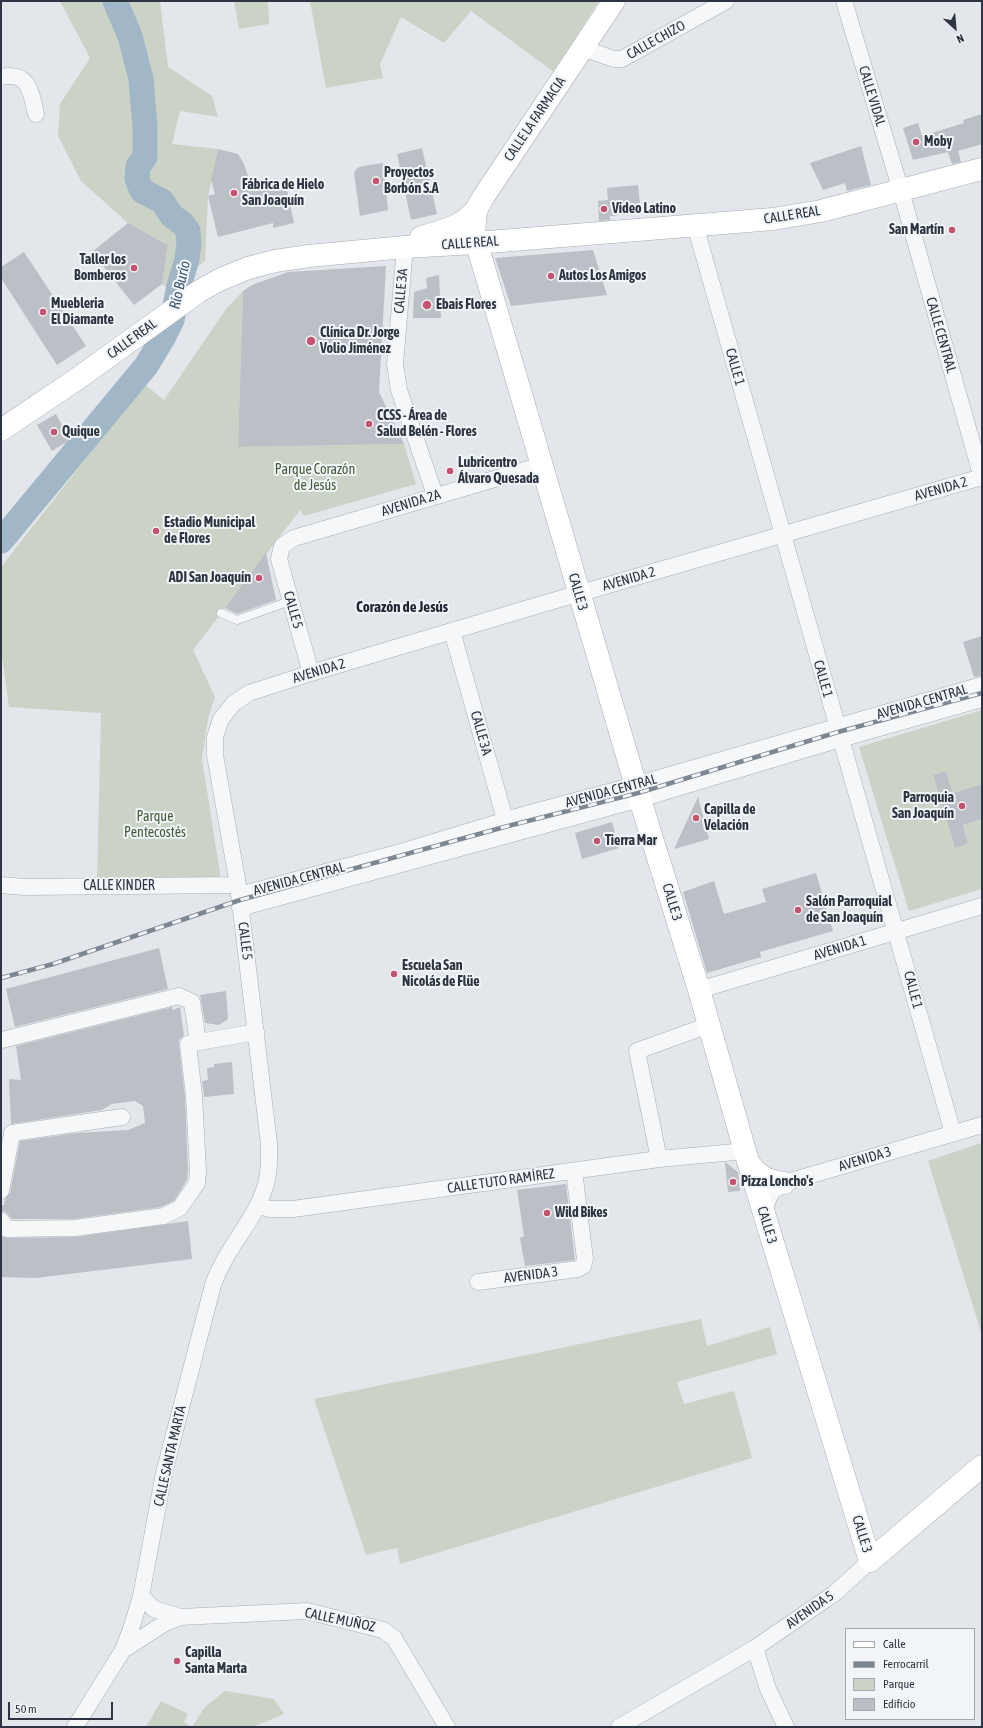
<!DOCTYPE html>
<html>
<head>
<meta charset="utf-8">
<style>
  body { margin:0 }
  #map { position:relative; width:983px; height:1728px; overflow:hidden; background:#e3e6ea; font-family:"Asap Condensed",sans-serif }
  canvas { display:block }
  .frame { position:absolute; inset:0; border:2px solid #2c3541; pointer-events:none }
  .legend { position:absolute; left:845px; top:1628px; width:130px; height:92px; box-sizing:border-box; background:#f2f5f7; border:1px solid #a3a8ae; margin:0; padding:5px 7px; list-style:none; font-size:12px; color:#2c3541 }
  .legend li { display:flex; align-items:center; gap:8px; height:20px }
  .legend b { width:20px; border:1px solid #a3a8ae }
  .north { position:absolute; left:935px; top:8px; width:40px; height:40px; -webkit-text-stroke:3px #f2f5f7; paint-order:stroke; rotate:154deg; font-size:11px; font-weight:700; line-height:16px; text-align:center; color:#2c3541 }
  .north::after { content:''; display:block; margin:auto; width:14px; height:18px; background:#2c3541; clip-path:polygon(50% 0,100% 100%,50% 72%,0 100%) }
  .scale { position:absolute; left:8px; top:1702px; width:105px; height:18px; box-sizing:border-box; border:2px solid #2c3541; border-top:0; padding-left:5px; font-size:12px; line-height:14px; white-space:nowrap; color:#2c3541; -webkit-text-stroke:3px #f2f5f7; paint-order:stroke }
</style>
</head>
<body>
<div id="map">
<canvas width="983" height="1728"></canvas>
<div class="frame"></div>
<ul class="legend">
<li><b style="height:5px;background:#fff"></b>Calle</li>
<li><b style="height:5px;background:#7d8793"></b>Ferrocarril</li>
<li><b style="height:11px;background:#cad3c5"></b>Parque</li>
<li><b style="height:11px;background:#bac0c6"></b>Edificio</li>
</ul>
<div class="north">N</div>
<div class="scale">50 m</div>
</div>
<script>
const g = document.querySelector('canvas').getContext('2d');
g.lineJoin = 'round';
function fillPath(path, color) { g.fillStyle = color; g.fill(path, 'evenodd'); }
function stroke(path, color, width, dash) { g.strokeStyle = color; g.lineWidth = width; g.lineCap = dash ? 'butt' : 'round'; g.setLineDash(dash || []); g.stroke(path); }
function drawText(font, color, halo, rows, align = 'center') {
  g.font = font + ' "Asap Condensed",sans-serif'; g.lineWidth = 4; g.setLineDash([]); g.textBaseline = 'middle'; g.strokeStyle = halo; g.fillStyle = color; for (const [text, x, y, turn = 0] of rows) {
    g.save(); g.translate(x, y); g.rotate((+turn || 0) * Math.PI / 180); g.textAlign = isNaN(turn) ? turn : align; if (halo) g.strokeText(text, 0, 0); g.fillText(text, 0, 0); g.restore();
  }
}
fillPath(new Path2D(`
  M60,1H160L168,67L212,96L218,117L180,111L172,144L218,149L208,196L205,261L167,288L162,284L168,245L128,223L81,181L58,136L60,104L90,58Z
  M234,1H268L269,24L239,29Z
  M310,1H599L554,72L471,11L444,43L401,17L380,64L383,78L326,88Z
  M243,291L238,447L404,444L416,484L304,516L300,510L193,650L215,697L208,718L202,759L222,886L97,881L101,713L9,707L1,649V567L144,384L164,400L226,309Z
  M982,710V784L953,793L946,771L933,775L955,848L968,844L963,825L982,819V889L909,911L859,747Z
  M981,1143L982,1145V1335L928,1161Z
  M701,1319L707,1346L770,1327L777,1354L677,1382L684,1404L734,1391L752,1458L400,1564L397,1548L366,1555L314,1399Z
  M225,1691L274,1699L284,1714L253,1727H192L205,1707Z
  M161,1701L188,1714L184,1722L191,1727H146Z`), '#cad3c5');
stroke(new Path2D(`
  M1,541L146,366L163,338L172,320L179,286L187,259L189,243L188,231L182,223L172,216L162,201L142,191L137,179L138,166L145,157V127L141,79L130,36L115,1`), '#a1b7c7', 25);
fillPath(new Path2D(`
  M982,114V144L958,151L961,162L952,164L948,152L913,160L903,128L918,123L922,136L964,123L963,120Z
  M861,146L871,185L847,191L845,183L823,190L810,163Z
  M422,148L437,214L411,220L397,154Z
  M218,149L238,154L244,164L252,188L285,181L294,223L273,228V223L218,237L208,196L215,194L211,180Z
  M383,163L388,210L360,216L354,173L357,168L363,166Z
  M638,185L641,213L610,216V220L599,221L598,201L608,200L607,188Z
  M128,223L168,245L162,284L134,305L92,252Z
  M593,250L607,295L511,306L495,258Z
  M24,252L86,346L57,365L1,278V267Z
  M386,266L379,392L404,444L238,447L243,291L252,285L288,272Z
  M439,275L441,318H413L414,292L427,288L426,278Z
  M56,414L70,440L52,451L37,425Z
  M266,553L276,600L237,614L225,608Z
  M982,636V676L974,677L963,642Z
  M946,771L953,793L982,784V819L963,825L968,844L955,848L933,775Z
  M698,797L709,839L674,849Z
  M612,822L619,848L582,859L575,833Z
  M816,873L833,931L760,952L761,957L707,973L683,892L714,881L724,914L766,902L762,889Z
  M159,948L168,989L15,1027L6,989Z
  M226,991L228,1019L219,1025L205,1023L200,995Z
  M172,1007L173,1010L180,1007L184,1036L179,1040V1045L185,1097L188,1171L187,1180L174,1201L161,1207L74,1219H12L6,1212L1,1211V1205H4L5,1199L10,1193L20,1141L77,1133L128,1130L145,1123L143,1106L135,1101L112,1104L102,1110L11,1124L9,1079L21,1080L16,1046Z
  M232,1062L234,1094L204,1097L202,1081L208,1080L207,1068L214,1067V1064Z
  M725,1162L738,1172L740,1191L728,1192Z
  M566,1184L575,1260L525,1266L520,1238L524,1236L517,1190Z
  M188,1221L192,1259L36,1278L1,1277V1236L7,1238L76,1237Z`), '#bac0c6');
const service = new Path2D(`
  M221,613L237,620L290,601`);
const minor = new Path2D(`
  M844,1L901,191L982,478
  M582,48L614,59H622L726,1
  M1,77C29,71 31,92 36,114
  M695,225C779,528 869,830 953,1133
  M405,247L395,364L399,390L435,495
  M452,631L508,830
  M311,673L279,559L282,546L294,538L542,465
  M1,885L24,887L238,885
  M239,895L401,852L530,813L635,785L982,685
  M240,908L640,799L840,739L982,699
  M699,990L982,906
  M2,1040L179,996L192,1002L198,1042
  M659,1159L637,1051L709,1025
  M1,1191L12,1133L122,1117
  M258,1206L270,1209H293L659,1159L745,1151
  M763,1212L771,1193L784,1183L982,1125
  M1,1220L7,1229L75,1228L164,1216L180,1208L197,1183L198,1171L194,1096L188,1044L256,1032
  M478,1282L578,1269L583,1266L585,1259L574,1171
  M141,1596L154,1609L180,1617L307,1611L383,1630L394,1638L447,1727
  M755,1648L768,1689L786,1727
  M123,1650L165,1623L180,1617
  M75,1727L123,1650L132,1626L141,1596L164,1473L213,1285C226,1247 254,1223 265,1187C270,1173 269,1158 269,1144L238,885L215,755V737L221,719L234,703L249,693L311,673L539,605L982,477
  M619,1727L755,1648L835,1593L870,1561`);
const secondary = new Path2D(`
  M614,1L484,196L476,210L474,234L638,793L699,990L745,1151L870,1561L982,1466
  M748,1162C758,1176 767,1181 784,1183`);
const primary = new Path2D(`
  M421,237C443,231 461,227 476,210
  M1,430L77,379L198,292L219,280L248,268L275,261L309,256L405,247L476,243L773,219L821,211L982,169`);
stroke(service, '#a8adb4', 9);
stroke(minor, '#a8adb4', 17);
stroke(secondary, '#a8adb4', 23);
stroke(primary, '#a3acb5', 23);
stroke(service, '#f5f7f8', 8);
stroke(minor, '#f5f7f8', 16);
stroke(secondary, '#fff', 22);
stroke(primary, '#fff', 22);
const rail = new Path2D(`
  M1,978L53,964L240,900L508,826L638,793L838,732L982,693`);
stroke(rail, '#7d8793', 4.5);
stroke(rail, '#f2f5f7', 3, [9]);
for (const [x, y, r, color] of [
  [916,142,4,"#c5526e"],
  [376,181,4,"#c5526e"],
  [234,193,4,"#c5526e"],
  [604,209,4,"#c5526e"],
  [952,230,4,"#c5526e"],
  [134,268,4,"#c5526e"],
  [551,276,4,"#c5526e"],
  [427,305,5,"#c5526e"],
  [43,312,4,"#c5526e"],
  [311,341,5,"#c5526e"],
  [369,424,4,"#c5526e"],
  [54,432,4,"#c5526e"],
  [450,471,4,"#c5526e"],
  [156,531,4,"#c5526e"],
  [259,578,4,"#c5526e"],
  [962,806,4,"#c5526e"],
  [696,818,4,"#c5526e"],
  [597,841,4,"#c5526e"],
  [798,910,4,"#c5526e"],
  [394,974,4,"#c5526e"],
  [733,1182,4,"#c5526e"],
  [547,1213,4,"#c5526e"],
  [177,1661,4,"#c5526e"]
]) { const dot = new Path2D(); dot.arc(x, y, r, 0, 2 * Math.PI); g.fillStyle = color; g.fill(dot); stroke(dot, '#f2f5f7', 1.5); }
drawText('14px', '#2c3541', '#f2f5f7', [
  ["CALLE CHIZO",656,40,-29],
  ["CALLE VIDAL",872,96,73],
  ["CALLE LA FARMACIA",535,119,-56],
  ["CALLE REAL",792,215,-9],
  ["CALLE REAL",470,243,-4],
  ["CALLE 3A",401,291,-85],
  ["CALLE CENTRAL",941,335,74],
  ["CALLE REAL",132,339,-36],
  ["CALLE 1",735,367,74],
  ["AVENIDA 2",941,489,-16],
  ["AVENIDA 2A",411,503,-17],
  ["AVENIDA 2",629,579,-16],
  ["CALLE 3",578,592,74],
  ["CALLE 5",293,610,74],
  ["AVENIDA 2",319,671,-17],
  ["CALLE 1",823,679,74],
  ["AVENIDA CENTRAL",922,702,-16],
  ["CALLE 3A",481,733,74],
  ["AVENIDA CENTRAL",611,791,-15],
  ["AVENIDA CENTRAL",299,879,-15],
  ["CALLE KINDER",119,886],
  ["CALLE 3",672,902,73],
  ["CALLE 5",245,941,83],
  ["AVENIDA 1",840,948,-17],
  ["CALLE 1",913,990,75],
  ["AVENIDA 3",865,1159,-17],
  ["CALLE TUTO RAMÍREZ",501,1181,-8],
  ["CALLE 3",767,1225,73],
  ["AVENIDA 3",531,1275,-7],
  ["CALLE SANTA MARTA",170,1456,-77],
  ["CALLE 3",862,1534,73],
  ["AVENIDA 5",810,1610,-35],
  ["CALLE MUÑOZ",340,1620,12]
]);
drawText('bold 14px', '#2c3541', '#f2f5f7', [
  ["Moby",924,142],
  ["Proyectos",384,173],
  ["Borbón S.A",384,189],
  ["Fábrica de Hielo",242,185],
  ["San Joaquín",242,201],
  ["Video Latino",612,209],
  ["San Martín",944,230,"right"],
  ["Taller los",126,260,"right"],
  ["Bomberos",126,276,"right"],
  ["Autos Los Amigos",559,276],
  ["Muebleria",51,304],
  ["El Diamante",51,320],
  ["Ebais Flores",436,305],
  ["Clínica Dr. Jorge",320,333],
  ["Volio Jiménez",320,349],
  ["CCSS - Área de",377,416],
  ["Salud Belén - Flores",377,432],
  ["Quique",62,432],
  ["Lubricentro",458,463],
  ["Álvaro Quesada",458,479],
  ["Estadio Municipal",164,523],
  ["de Flores",164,539],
  ["ADI San Joaquín",251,578,"right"],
  ["Parroquia",954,798,"right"],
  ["San Joaquín",954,814,"right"],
  ["Capilla de",704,810],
  ["Velación",704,826],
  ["Tierra Mar",605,841],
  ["Salón Parroquial",806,902],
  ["de San Joaquín",806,918],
  ["Escuela San",402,966],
  ["Nicolás de Flüe",402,982],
  ["Pizza Loncho's",741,1182],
  ["Wild Bikes",555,1213],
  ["Capilla",185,1653],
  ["Santa Marta",185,1669]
], 'left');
drawText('14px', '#445c3a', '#f2f5f7', [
  ["Parque Corazón",315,470],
  ["de Jesús",315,486],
  ["Parque",155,817],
  ["Pentecostés",155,833]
]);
drawText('italic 15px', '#395872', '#f2f5f7', [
  ["Río Burío",180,285,-77]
]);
drawText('bold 15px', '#1e2632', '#f2f5f7', [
  ["Corazón de Jesús",402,607]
]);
</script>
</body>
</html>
